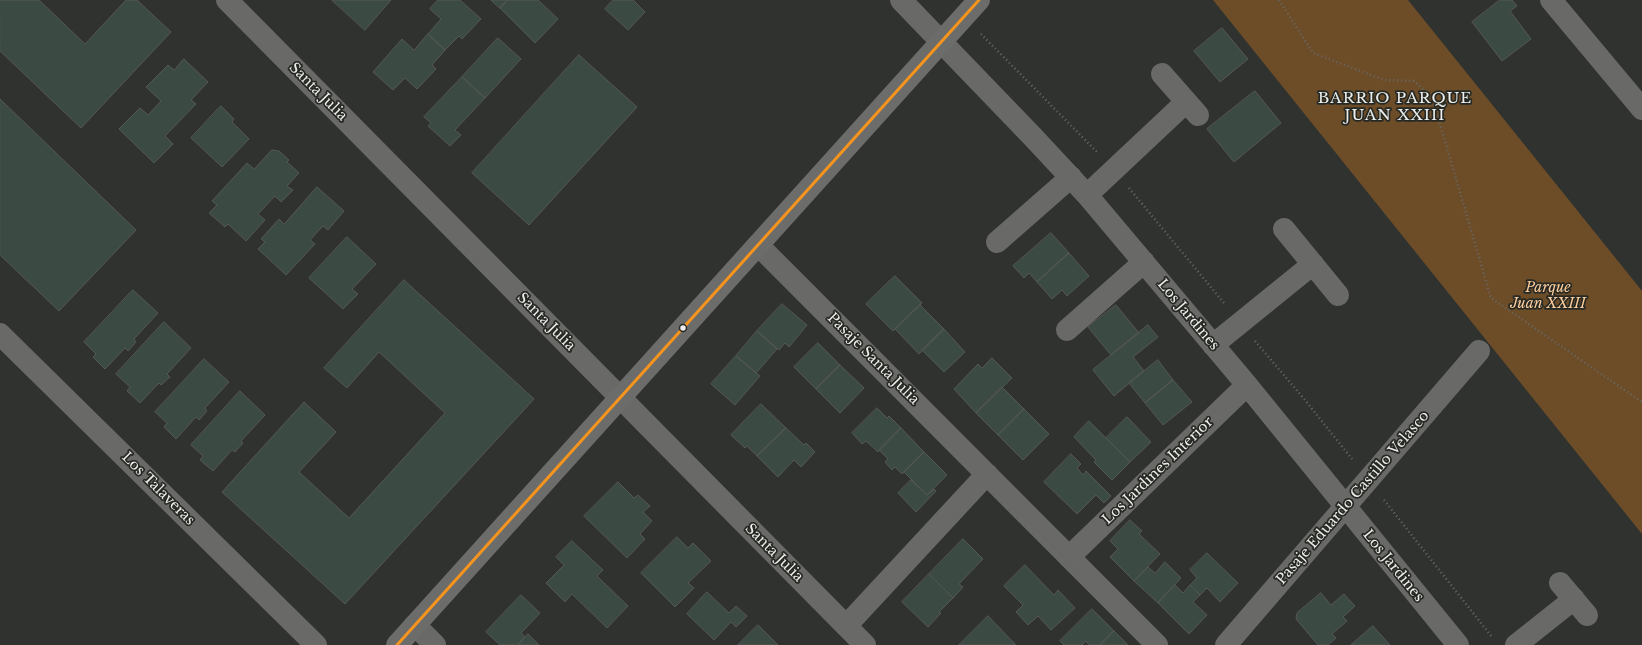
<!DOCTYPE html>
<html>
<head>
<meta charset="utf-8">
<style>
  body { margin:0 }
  canvas { display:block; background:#30322f }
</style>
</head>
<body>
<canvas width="1642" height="645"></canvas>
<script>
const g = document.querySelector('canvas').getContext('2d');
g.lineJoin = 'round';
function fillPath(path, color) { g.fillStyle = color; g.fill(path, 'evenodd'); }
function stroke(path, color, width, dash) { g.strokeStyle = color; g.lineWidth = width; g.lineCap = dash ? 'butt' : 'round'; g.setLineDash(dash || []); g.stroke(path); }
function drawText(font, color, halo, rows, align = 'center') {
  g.font = font + ' "Libre Baskerville",serif'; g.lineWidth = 3.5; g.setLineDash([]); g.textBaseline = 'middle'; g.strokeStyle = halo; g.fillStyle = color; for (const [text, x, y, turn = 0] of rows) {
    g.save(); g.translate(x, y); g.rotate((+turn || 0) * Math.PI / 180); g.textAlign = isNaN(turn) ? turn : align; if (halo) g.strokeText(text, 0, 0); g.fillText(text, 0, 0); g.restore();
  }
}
fillPath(new Path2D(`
  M1213,0H1408L1642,291V534Z`), '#6d4d28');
const building = new Path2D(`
  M0,0H39L85,44L126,0H137L171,32L81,128L0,51Z
  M332,0H391L365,30Z
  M438,0H460L481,19L462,39L459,36L445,50L428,34L441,19L430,9Z
  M491,0H508L500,8Z
  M508,0H538L558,19L535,43L500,8Z
  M613,0H633L645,12L628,30L605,9Z
  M1500,0H1512L1517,6L1510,11L1531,39L1502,61L1472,22Z
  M1222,28L1248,59L1220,82L1194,51Z
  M428,34L445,50L432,65L436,69L417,89L405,78L393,90L373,72L402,39L414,50Z
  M498,38L521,59L485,98L462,77Z
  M579,55L637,107L529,225L472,173Z
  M184,59L208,82L191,100L196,104L165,136L173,144L154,163L119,129L140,108L148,115L161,101L146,87L168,65L174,70Z
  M462,77L485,98L455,130L461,135L450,146L428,126L431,123L424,117Z
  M1255,91L1281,123L1234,162L1207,129Z
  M0,99L136,230L59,311L0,255Z
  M221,106L234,119L232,122L249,139L222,167L191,138Z
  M272,150L279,151L289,160L287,162L299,173L287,186L293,190L281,202L275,196L258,214L265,220L246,241L228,224L225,227L209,213L217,205L212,201L247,163L254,169Z
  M317,187L344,211L328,230L323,226L310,240L315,244L286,275L258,249L265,242L261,239L279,219L284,224Z
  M1051,233L1069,253L1037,282L1029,273L1024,278L1013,266Z
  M347,237L376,264L352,289L358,294L343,309L309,278Z
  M1069,253L1089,276L1067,296L1062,290L1052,299L1037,282Z
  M895,276L922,303L893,331L866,304Z
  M404,280L534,399L345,604L222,492L304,402L336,432L299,472L349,518L445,413L379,352L347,388L324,368Z
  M133,290L158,313L134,339L136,342L128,351L125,348L105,369L93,357L96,354L84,342Z
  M782,304L807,325L789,347L785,343L779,350L757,331Z
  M920,305L944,329L919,354L895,329Z
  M1116,305L1139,333L1111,355L1088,327Z
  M164,322L191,348L167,374L170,377L161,385L159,383L140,403L127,391L130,387L116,374Z
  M1148,325L1158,337L1133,357L1144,371L1114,396L1093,370Z
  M944,329L965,352L944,372L922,350Z
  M757,331L777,349L756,373L736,356Z
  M818,343L840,365L816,389L794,367Z
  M736,356L760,376L735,405L711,384Z
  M992,358L1012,378L976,413L954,389L978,364L982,368Z
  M204,359L229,382L205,408L207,411L199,420L196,417L176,439L164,427L167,423L155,412Z
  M1158,360L1173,380L1145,403L1129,383Z
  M840,365L864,388L840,413L816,389Z
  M1173,380L1192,402L1163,425L1145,403Z
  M1002,387L1024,409L998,435L976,413Z
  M240,391L265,415L241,441L243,443L235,452L232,450L213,471L200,460L203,456L191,445Z
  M761,404L786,428L757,456L747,446L745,448L731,435Z
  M877,408L887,418L889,416L901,428L878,452L866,441L862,444L852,433Z
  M1024,409L1049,434L1023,460L998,435Z
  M1127,417L1151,442L1130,462L1106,438Z
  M1089,421L1130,462L1112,480L1094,462L1096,460L1074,437Z
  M786,428L804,445L806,443L815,452L801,467L794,460L778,477L757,456Z
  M901,428L924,452L902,474L895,467L892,470L885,462L888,459L879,450Z
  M924,452L947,475L927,495L904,472Z
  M1071,454L1081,464L1077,468L1083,475L1086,471L1111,496L1104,503L1096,495L1077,514L1044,482Z
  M911,480L927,495L934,489L936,491L916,512L898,493Z
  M618,482L634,498L638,495L650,506L643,512L652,521L640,534L645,539L627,558L584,516Z
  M1130,520L1142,531L1139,534L1160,554L1134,581L1110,557L1118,549L1110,541Z
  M677,537L688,548L693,543L711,561L688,583L694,588L675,607L641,573Z
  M963,539L983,559L959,584L963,587L953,598L929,574Z
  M572,541L603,570L597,576L628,606L607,628L572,594L565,602L546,583L564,565L556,557Z
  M1207,553L1238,583L1220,602L1207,588L1200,595L1190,585L1197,578L1190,570Z
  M1165,562L1181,578L1158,603L1134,581L1148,567L1155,573Z
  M1025,565L1054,595L1058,590L1075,608L1051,630L1038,616L1028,625L1016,612L1023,605L1004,586Z
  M929,574L953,598L939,612L941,613L928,627L902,602Z
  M1175,585L1183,593L1190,585L1200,595L1193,602L1207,615L1189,634L1158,603Z
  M707,592L729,613L736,606L747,616L736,627L731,622L714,640L687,614Z
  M1321,593L1331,605L1344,594L1355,606L1343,617L1347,621L1332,634L1336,638L1328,645H1318L1296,619L1297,613Z
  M521,595L540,613L521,633L525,637L518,645H500L486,632Z
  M1092,609L1114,631L1100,645H1089L1086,641L1082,645H1064L1060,641Z
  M988,616L1016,645H959Z
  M758,625L778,645H738Z
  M1373,626L1390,645H1351Z
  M1114,631L1128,645H1100Z
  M528,634L539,645H518Z`);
fillPath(building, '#3c4a44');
stroke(building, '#555755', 1);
stroke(new Path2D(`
  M1279,0L1313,53L1384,80L1414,81L1432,97L1491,298L1642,402
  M981,34L1097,152
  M1129,188L1224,303
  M1255,341L1305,400L1352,459
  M1384,500L1492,637`), '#686967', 2.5, [1, 3]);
stroke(new Path2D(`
  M227,0L865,645
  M901,0L1032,136L1087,195L1247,385L1458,645
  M1551,0L1642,109
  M1162,74L1198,115
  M1087,195L1186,102
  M1284,229L1338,295
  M997,242L1071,177
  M758,245L1157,645
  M1067,330L1144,262
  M0,334L316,645
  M1213,345L1313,264
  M1069,557L1247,385
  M1560,583L1587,615
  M415,625L435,645
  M846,626L987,474
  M1226,645L1479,351
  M1516,645L1574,599`), '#696967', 22);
stroke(new Path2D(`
  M397,645L979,0`), '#6c6c6a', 22);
stroke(new Path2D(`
  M397,645L979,0`), '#f7941d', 3);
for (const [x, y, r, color] of [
  [683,328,3.5,"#edeeeb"]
]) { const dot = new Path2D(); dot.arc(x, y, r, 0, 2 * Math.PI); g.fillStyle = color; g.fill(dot); stroke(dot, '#272924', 1.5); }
drawText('14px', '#edeeeb', '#272924', [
  ["Santa Julia",318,92,45],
  ["Los Jardines",1188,315,50],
  ["Santa Julia",546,322,45],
  ["Pasaje Santa Julia",873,359,45],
  ["Los Jardines Interior",1158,471,-44],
  ["Los Talaveras",158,489,45],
  ["Pasaje Eduardo Castillo Velasco",1353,498,-49],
  ["Santa Julia",774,553,45],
  ["Los Jardines",1393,566,51]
]);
drawText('italic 14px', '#fccc9a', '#272924', [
  ["Parque",1548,288],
  ["Juan XXIII",1548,304]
]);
g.letterSpacing = '1px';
drawText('15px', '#edeeeb', '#272924', [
  ["BARRIO PARQUE",1395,99],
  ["JUAN XXIII",1395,116]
]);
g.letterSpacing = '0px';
</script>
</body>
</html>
